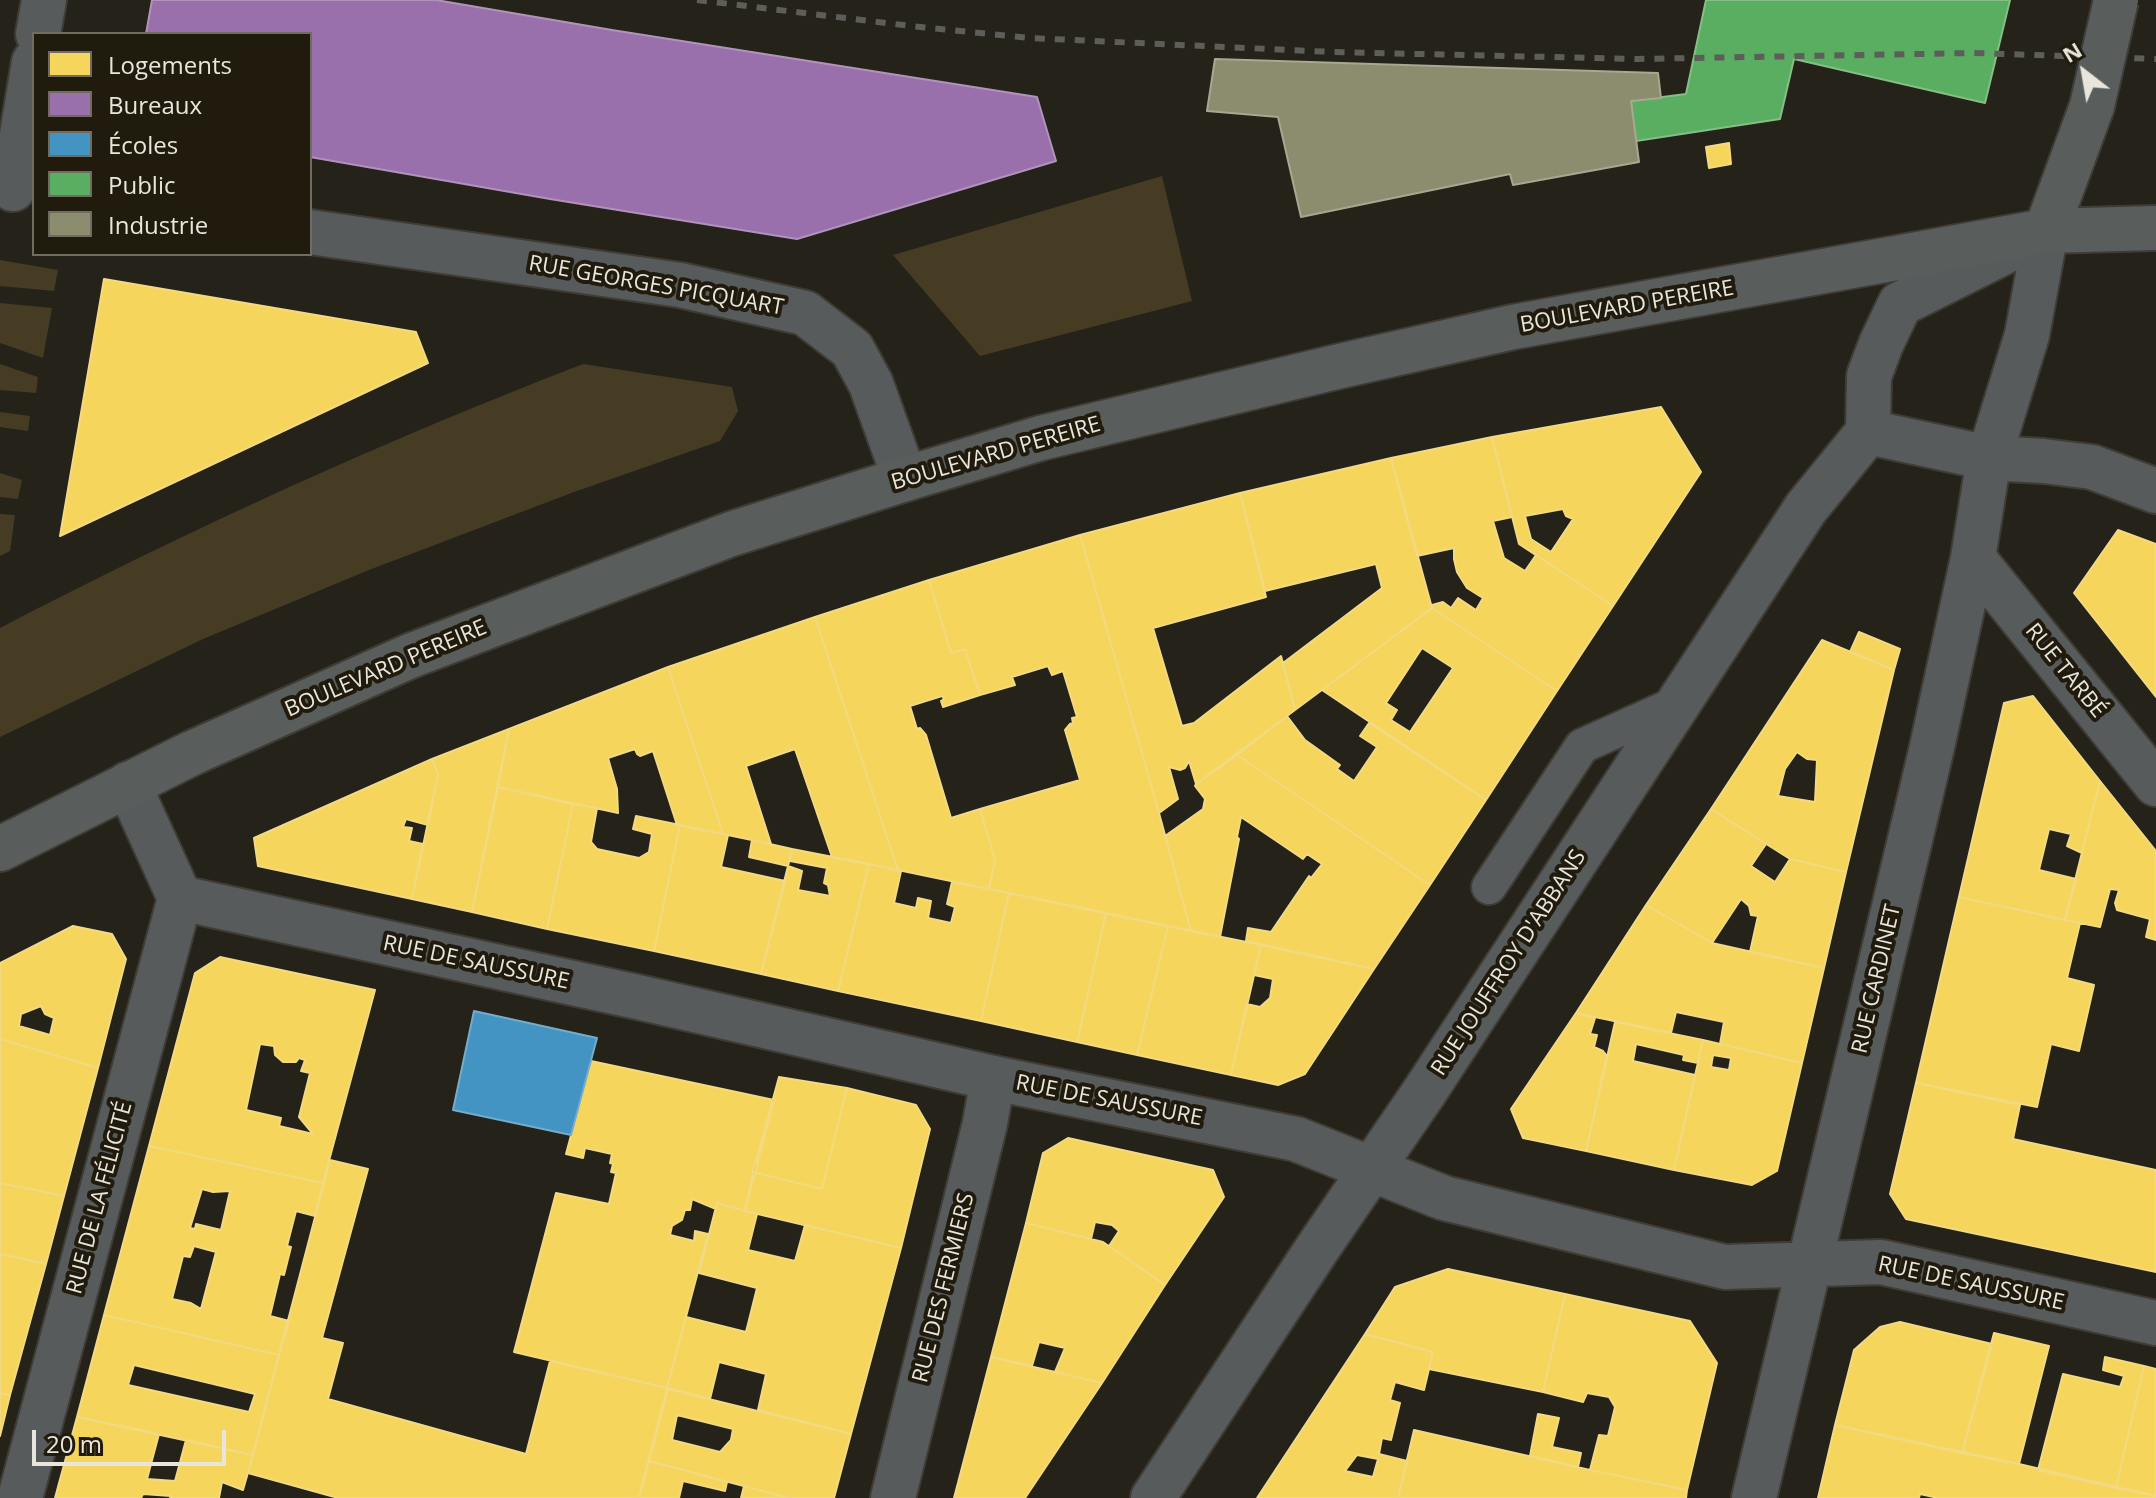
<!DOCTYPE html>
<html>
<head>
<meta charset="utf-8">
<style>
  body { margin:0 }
  #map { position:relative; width:2156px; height:1498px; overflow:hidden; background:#25221a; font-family:"Open Sans",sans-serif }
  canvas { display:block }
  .legend { position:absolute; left:32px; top:32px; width:280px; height:224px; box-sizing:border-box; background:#201b0d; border:2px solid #706c60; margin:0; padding:10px 14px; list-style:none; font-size:24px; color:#e8e5dc }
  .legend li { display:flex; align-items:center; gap:16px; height:40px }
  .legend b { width:40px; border:2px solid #706c60 }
  .north { position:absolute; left:2044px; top:32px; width:80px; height:80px; -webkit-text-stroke:6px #201b0d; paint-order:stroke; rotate:329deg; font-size:22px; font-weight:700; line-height:32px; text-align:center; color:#e8e5dc }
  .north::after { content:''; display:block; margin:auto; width:28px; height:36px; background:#e8e5dc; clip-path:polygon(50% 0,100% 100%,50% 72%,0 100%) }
  .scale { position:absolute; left:32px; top:1430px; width:194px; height:36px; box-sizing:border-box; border:4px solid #e8e5dc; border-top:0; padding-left:10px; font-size:24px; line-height:28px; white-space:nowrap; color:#e8e5dc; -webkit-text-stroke:6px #201b0d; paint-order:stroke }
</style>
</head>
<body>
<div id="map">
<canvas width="2156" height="1498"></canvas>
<ul class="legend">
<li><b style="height:22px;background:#f6d55c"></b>Logements</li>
<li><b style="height:22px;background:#9970ab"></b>Bureaux</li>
<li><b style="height:22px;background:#4393c3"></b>Écoles</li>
<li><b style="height:22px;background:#5aae61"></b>Public</li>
<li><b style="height:22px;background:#8c8c6e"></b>Industrie</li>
</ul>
<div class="north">N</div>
<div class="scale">20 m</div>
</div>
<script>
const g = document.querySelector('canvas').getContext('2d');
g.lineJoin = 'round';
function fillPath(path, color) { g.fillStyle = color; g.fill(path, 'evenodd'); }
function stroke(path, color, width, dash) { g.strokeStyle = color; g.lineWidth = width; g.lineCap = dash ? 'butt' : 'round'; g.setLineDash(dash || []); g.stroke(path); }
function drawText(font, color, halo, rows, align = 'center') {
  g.font = font + ' "Open Sans",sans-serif'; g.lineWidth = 8; g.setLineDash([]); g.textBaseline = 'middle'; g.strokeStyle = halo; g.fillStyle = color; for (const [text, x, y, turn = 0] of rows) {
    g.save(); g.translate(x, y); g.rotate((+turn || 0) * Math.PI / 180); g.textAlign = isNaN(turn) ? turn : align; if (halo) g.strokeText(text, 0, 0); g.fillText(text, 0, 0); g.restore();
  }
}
fillPath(new Path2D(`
  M1162,176L1192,301L980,356L893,255Z
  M0,260L58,270L54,291L0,286Z
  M0,303L52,308L43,358L0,343Z
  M0,364L38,377L36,393L0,390Z
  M583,364L732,387L738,411L720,441L574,492L369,570L203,639L0,737V628C190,529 383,441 583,364Z
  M0,412L30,416L28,431L0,427Z
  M0,473L22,480L18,499L0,497Z
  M0,514L15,515L10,551L0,556Z`), '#453c23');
const homes = new Path2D(`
  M1729,143L1731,164L1709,168L1706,147Z
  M104,279L416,332L428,363L60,536Z
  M1661,407L1701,472L1613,606L1519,544L1492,437ZM1563,509L1566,516L1573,519L1551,552L1531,539L1525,516Z
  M1492,437L1512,517L1493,521L1504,558L1525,571L1536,555L1613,606L1557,691L1432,608V605L1443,602L1451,608L1458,598L1476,610L1483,598L1467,588L1457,572L1454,559V548L1417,556L1391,458Z
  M1391,458L1432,608L1295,710L1283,663L1382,588L1376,564L1265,591L1240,493Z
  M1240,493L1266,597L1153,628L1182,726L1194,723L1281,656L1295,710L1196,784L1189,761L1185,768L1180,770L1169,767L1178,799L1159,813L1080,535Z
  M2118,530L2156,544V697L2074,593Z
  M1080,535L1159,813L1191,931L989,889L995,860L980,809L1080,780L1065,730L1070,724L1073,723L1072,718L1077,717L1063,671L1052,675L1048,666L1012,677L1015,685L980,695L965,649L951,653L929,580Z
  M929,580L951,653L965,649L980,695L943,707L941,701L944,699L942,696L910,706L917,729L920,728L926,735L951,818L980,809L995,860L989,889L898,870L815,617Z
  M1432,608L1557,691L1486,800L1322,690ZM1422,648L1453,668L1410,732L1391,720L1397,710L1386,703Z
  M815,617L898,870L832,857L795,749L746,766L771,844L723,834L668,667Z
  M1859,632L1900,649L1894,670L1850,652Z
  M1822,640L1894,670L1846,872L1790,859L1711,809ZM1797,752L1807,759L1817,760L1815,802L1778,796L1785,769Z
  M668,667L723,834L677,825L653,751L640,756L637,754L635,749L608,758L617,789L618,813L498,787L509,729Z
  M2033,696L2100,781L2082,853L2067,846L2071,834L2049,829L2039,870L2076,879L2065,920L1959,897L2004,703Z
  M1287,716L1305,740L1340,765L1337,769L1354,781L1377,747L1360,736L1369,723L1486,800L1430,885L1237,755Z
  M509,729L472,912L412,899L438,774L432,759Z
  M1237,755L1430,885L1374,969L1246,941L1248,928L1271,932L1309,876L1311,878L1322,864L1307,854L1303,859L1241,817L1237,837L1239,839L1220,937L1191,931L1165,836L1203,809L1205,799L1195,786L1196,784Z
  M432,759L438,774L428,825L406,819L403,827L412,828L409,841L423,844L412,899L258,866L254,838Z
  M2100,781L2156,851V940L2146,937L2150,919L2117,910L2115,903L2119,890L2110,889L2100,927L2065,920Z
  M498,787L573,804L547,929L472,912Z
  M573,804L597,808L591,842L597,849L639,858L649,852L652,834L633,829L636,816L680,825L654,951L547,929Z
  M1711,809L1766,844L1751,866L1775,882L1790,859L1846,872L1824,968L1750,952L1758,916L1751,915L1749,906L1741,899L1712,943L1646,905Z
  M680,825L728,835L721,867L785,881L761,974L654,951Z
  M752,840L792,849L788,866L749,857Z
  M792,849L869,864L838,991L761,974L788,866L802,871L798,890L830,896L828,885L824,883L827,868L790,861Z
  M869,864L901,871L894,903L916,908L918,898L931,901L928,918L951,923L955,907L947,904L952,882L1009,893L981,1021L838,991Z
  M1009,893L1106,913L1077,1042L981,1021Z
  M1959,897L2080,923L2067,978L2094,985L2079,1051L2051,1044L2037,1107L1916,1083Z
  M1646,905L1712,943L1824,968L1802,1063L1720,1044L1724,1022L1676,1012L1671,1033L1576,1013Z
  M1106,913L1168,926L1137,1055L1077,1042Z
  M73,926L112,934L126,959L98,1068L0,1039V963ZM41,1006L45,1014L54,1018L50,1035L19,1026L21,1014Z
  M1168,926L1261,945L1231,1075L1137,1055Z
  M1261,945L1374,969L1305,1074L1278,1085L1231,1075L1247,1004L1260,1007L1270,998L1273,979L1254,975Z
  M220,957L375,990L323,1183L149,1146L195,973ZM260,1044L274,1046L275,1055L283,1062H296L299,1058L305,1060L301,1071L310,1073L299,1117L313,1134L279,1126L281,1118L246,1110Z
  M1576,1013L1595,1018L1590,1034L1597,1035L1594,1047L1603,1051L1607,1056L1586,1151L1523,1138L1511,1109Z
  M1615,1022L1703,1040L1698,1063L1683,1060L1684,1055L1636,1044L1633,1061L1695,1075L1674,1170L1586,1151Z
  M0,1039L98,1068L64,1196L0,1183Z
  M1703,1040L1802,1063L1777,1171L1752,1185L1674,1170ZM1713,1055L1731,1058L1729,1070L1711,1067Z
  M591,1061L774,1100L745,1211L717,1203L716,1209L692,1199L690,1210H685L682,1220L672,1226L670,1235L694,1241L695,1231L708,1234L667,1388L514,1352L556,1193L609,1204L616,1173L611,1172L613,1164L610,1163L612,1154L585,1148L583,1158L566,1154Z
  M779,1077L847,1088L822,1189L753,1172Z
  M1916,1083L2020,1105L2013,1139L2156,1170V1272L1906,1219L1890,1194Z
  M847,1088L916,1105L930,1129L901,1248L745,1211L753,1172L822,1189Z
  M1068,1138L1213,1170L1224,1197L1165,1285L1109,1246L1119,1231L1112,1225L1095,1222L1091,1239L1026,1223L1043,1153Z
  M149,1146L323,1183L315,1216L296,1211L287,1246L291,1247L284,1275L280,1274L270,1316L289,1321L279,1355L104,1315ZM202,1189L213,1192L230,1191L221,1230L196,1224L195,1229L190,1228ZM194,1246L216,1252L201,1309L191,1303L172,1299L183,1256L190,1257Z
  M330,1160L368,1169L322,1338L343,1343L328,1399L526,1454L550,1361L667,1388L639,1498H338L248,1473Z
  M0,1183L64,1196L46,1264L0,1254Z
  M717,1203L757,1214L748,1250L795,1261L805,1225L901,1248L851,1434L758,1410L766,1374L719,1362L710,1399L667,1388L686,1317L746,1332L757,1288L699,1273Z
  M1026,1223L1103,1242L1165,1285L1102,1383L1055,1372L1065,1348L1039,1342L1032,1366L991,1357Z
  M0,1254L46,1264L10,1395L0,1393Z
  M1448,1269L1565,1294L1543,1392L1429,1369L1433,1352L1365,1334L1395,1287Z
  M1565,1294L1690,1321L1717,1363L1687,1490L1590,1470L1599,1435L1608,1436L1615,1407L1609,1397L1587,1393L1583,1402L1543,1392Z
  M104,1315L279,1355L253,1455L77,1417ZM134,1365L255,1394L249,1412L128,1385Z
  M1900,1322L1992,1344L1962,1453L1835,1425L1854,1350L1880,1327Z
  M1994,1333L2049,1346L2019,1464L1962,1453Z
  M1365,1334L1433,1352L1424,1390L1395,1382L1390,1400L1400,1403L1391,1440L1382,1438L1379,1454L1407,1461L1398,1498H1257ZM1357,1455L1378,1459L1373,1477L1345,1471Z
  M991,1357L1102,1383L1025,1498H954Z
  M2105,1357L2144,1366L2116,1488L2038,1470L2063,1374L2120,1387L2124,1376L2103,1370Z
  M2144,1366L2156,1369V1496L2116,1488Z
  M668,1389L851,1434L834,1498H789L649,1461ZM677,1415L733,1429L731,1440L720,1452L672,1440Z
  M0,1393L10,1395L0,1436Z
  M1538,1414L1559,1418L1552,1447L1581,1453L1578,1467L1530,1456Z
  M77,1417L159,1434L147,1479L175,1481L186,1440L253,1455L243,1490L222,1482L219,1498H170L171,1496L143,1494L141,1498H55Z
  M1835,1425L2019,1464L2156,1496V1498H1938L1920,1494L1919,1498H1818Z
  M1414,1430L1590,1470L1687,1490L1686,1498H1398Z
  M649,1461L727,1482L725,1491L683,1481L679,1498H639Z
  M744,1486L789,1498H741Z`);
fillPath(homes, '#f6d55c');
stroke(homes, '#f2da82', 2);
const offices = new Path2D(`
  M152,0H436L612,30L1037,97L1056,161L797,239L550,199L310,157V34H146Z`);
fillPath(offices, '#9970ab');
stroke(offices, '#b193ba', 2);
const schools = new Path2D(`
  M474,1011L597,1038L571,1135L453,1110Z`);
fillPath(schools, '#4393c3');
stroke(schools, '#74acca', 2);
const public = new Path2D(`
  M1706,0H2010L1985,103L1794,59L1780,119L1636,141L1631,101L1686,94Z`);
fillPath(public, '#5aae61');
stroke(public, '#85be86', 2);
const industry = new Path2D(`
  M1215,59L1658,73L1661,98L1631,101L1639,162L1513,185L1510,174L1301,217L1278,117L1207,111Z`);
fillPath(industry, '#8c8c6e');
stroke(industry, '#a8a78f', 2);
const service = new Path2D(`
  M1489,887L1582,746L1680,702`);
const pedestrian = new Path2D(`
  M180,898L642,998L993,1078`);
const minor = new Path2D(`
  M38,34L44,0
  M13,189L34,62
  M310,232L680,285L805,313L852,349L871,384L905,479
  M1868,432L1989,458L2043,461L2092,467L2156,491
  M1973,558L2156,784
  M20,1498L180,898L128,784
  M893,1498L985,1123L993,1078L1296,1139L1444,1198L1725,1267L1881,1262L2156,1323
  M1153,1498L1317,1249L1425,1091L1806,508L1868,432L1869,376L1881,344L1900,304L2030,239
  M1754,1498L1932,747L1973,558L1989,458L2027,335L2046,231`);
const secondary = new Path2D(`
  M2046,231L2092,106
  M0,849L192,753L410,656L731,534L905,479L1041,438L1336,367L1513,327L2046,231L2156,228`);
stroke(service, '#3f3c36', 38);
stroke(pedestrian, '#3f3c36', 48);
stroke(minor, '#3f3c36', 48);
stroke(secondary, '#3f3c36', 48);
stroke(service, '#575b5b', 34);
stroke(pedestrian, '#575b5b', 44);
stroke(minor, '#575b5b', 44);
stroke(secondary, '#595e5c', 44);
stroke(new Path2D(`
  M697,0L911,26L1030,38L1333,52L1637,59L1974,53L2156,59`), '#5d5e5a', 6, [10, 10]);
const secondaryBridge = new Path2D(`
  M2092,106L2116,0`);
stroke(secondaryBridge, '#3f3c36', 48, []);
stroke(secondaryBridge, '#595e5c', 44);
drawText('22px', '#e8e5dc', '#201b0d', [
  ["RUE GEORGES PICQUART",656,286,10],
  ["BOULEVARD PEREIRE",1627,307,-10],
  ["BOULEVARD PEREIRE",996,454,-16],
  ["BOULEVARD PEREIRE",386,669,-23],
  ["RUE TARBÉ",2065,671,51],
  ["RUE DE SAUSSURE",476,963,12],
  ["RUE JOUFFROY D'ABBANS",1509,963,-57],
  ["RUE CARDINET",1877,979,-77],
  ["RUE DE SAUSSURE",1109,1101,11],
  ["RUE DE LA FÉLICITÉ",100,1198,-75],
  ["RUE DE SAUSSURE",1971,1284,12],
  ["RUE DES FERMIERS",944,1288,-76]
]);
</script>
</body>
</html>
